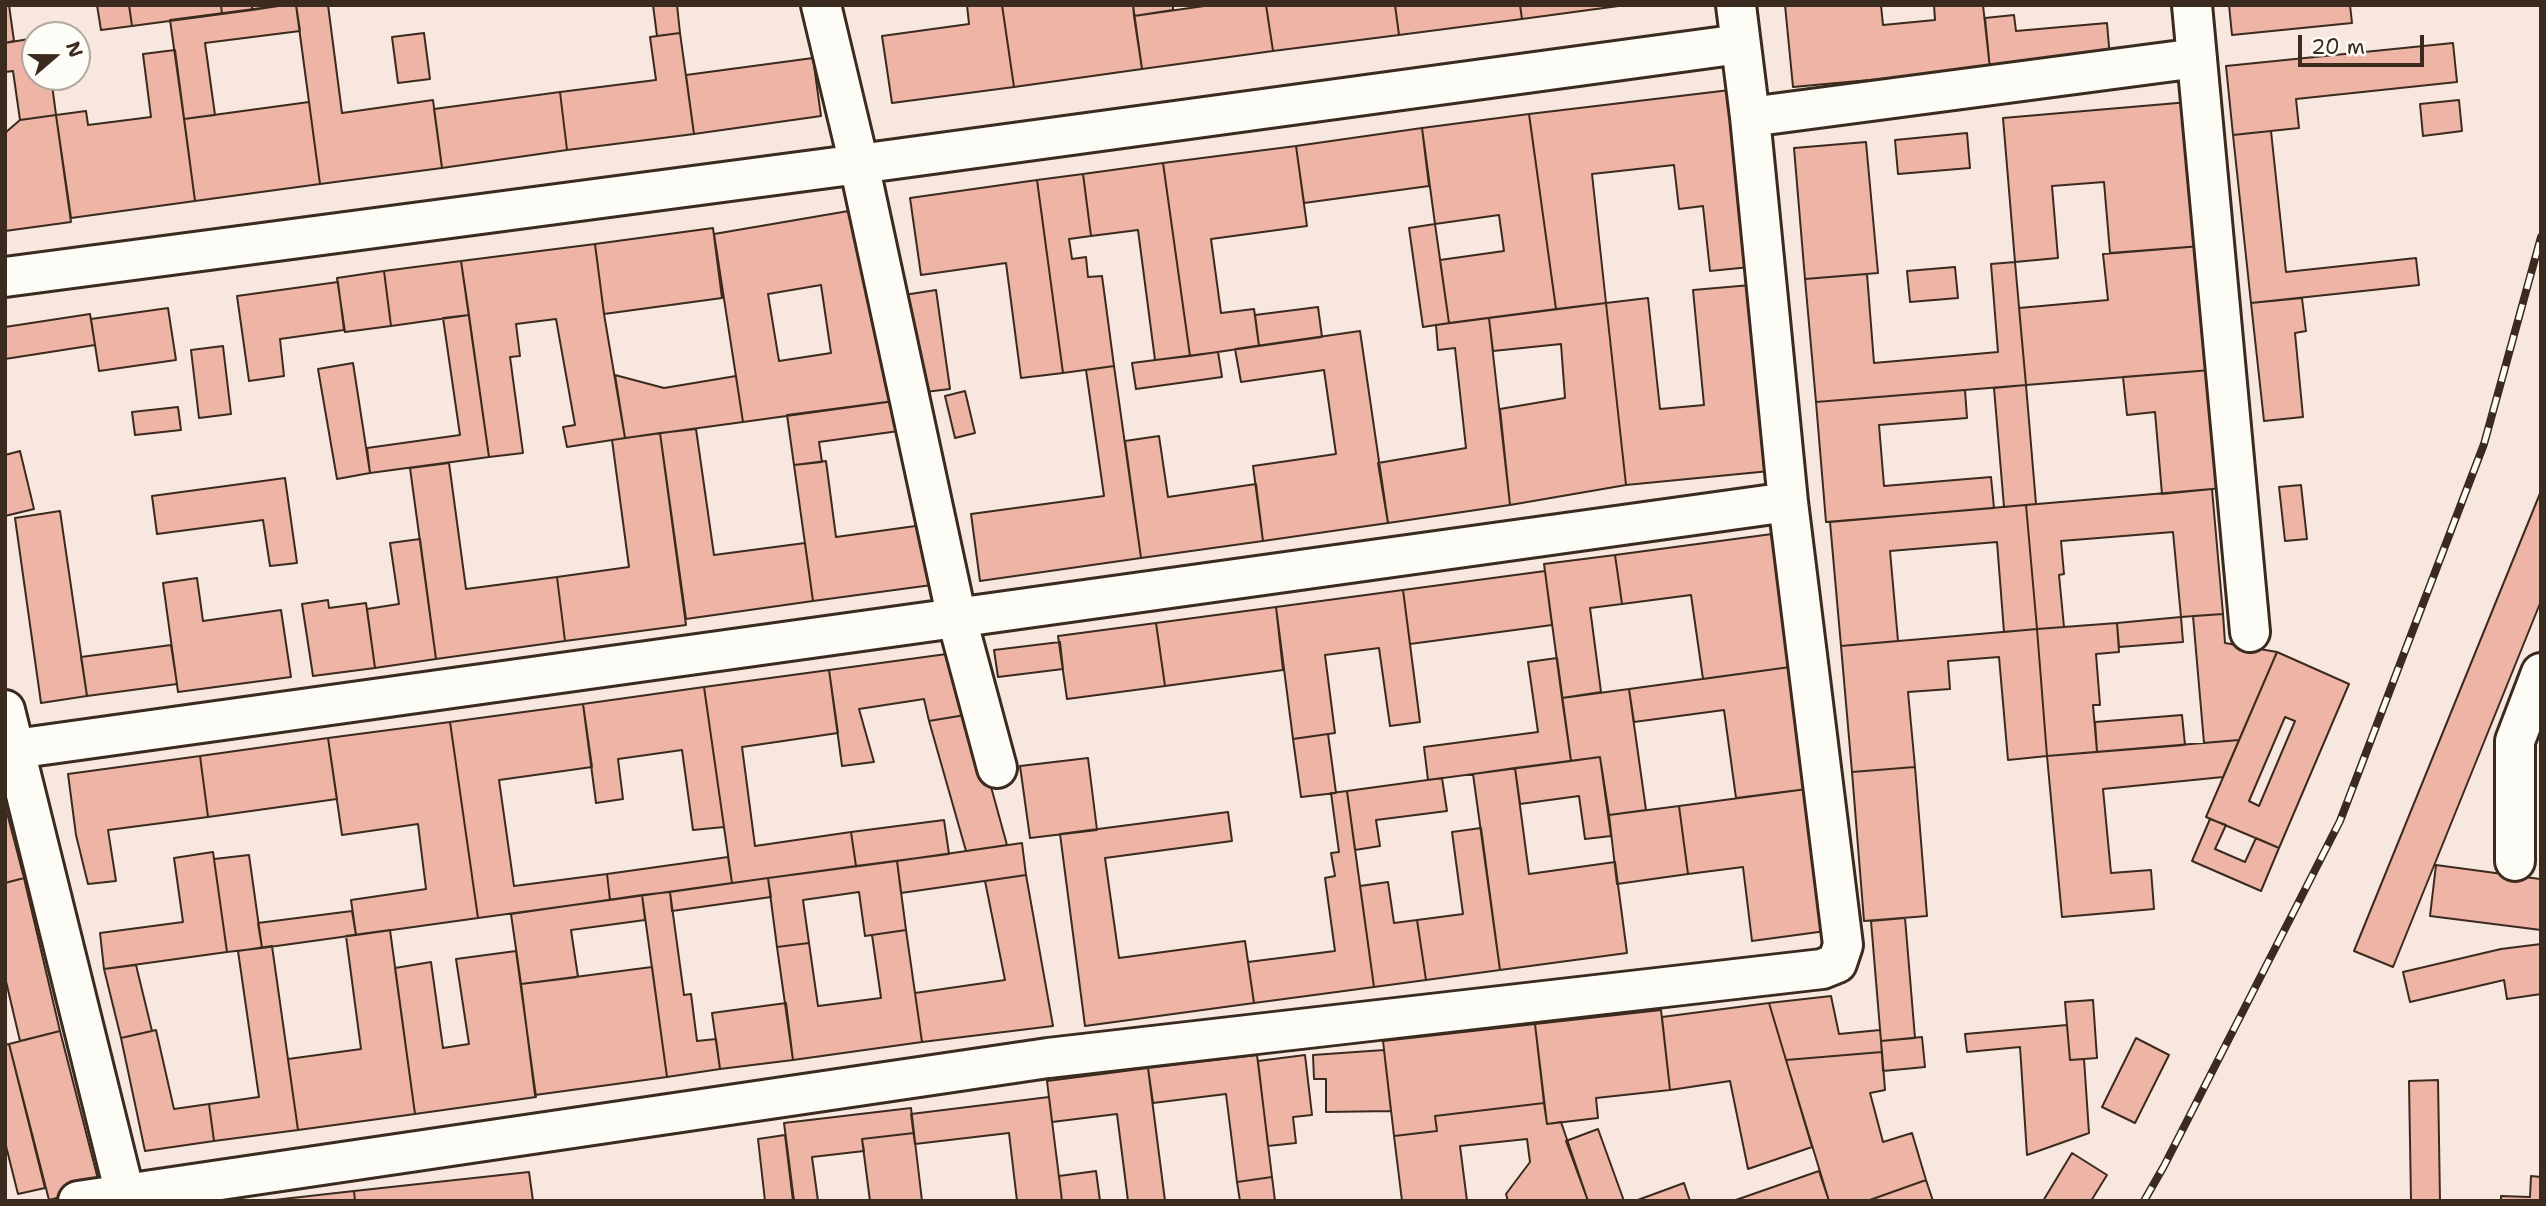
<!DOCTYPE html>
<html>
<head>
<meta charset="utf-8">
<style>
  body { margin:0 }
  #map { position:relative; width:2546px; height:1206px; overflow:hidden; background:#f8e7df; font-family:"Shantell Sans",sans-serif }
  canvas { display:block }
  .frame { position:absolute; inset:0; border:7px solid #3b2a1e; pointer-events:none }
  .north { position:absolute; left:21px; top:21px; width:70px; height:70px; box-sizing:border-box; background:#fdfcf7; border:2px solid #afa8a0; border-radius:50%; rotate:70deg; font-size:19px; font-weight:700; line-height:28px; text-align:center; color:#3b2a1e }
  .north::after { content:''; display:block; margin:auto; width:24px; height:32px; background:#3b2a1e; clip-path:polygon(50% 0,100% 100%,50% 72%,0 100%) }
  .scale { position:absolute; left:2298px; top:35px; width:126px; height:32px; box-sizing:border-box; border:4px solid #3b2a1e; border-top:0; padding-left:9px; font-size:21px; line-height:24px; white-space:nowrap; color:#3b2a1e; -webkit-text-stroke:5px #fdfcf7; paint-order:stroke }
</style>
</head>
<body>
<div id="map">
<canvas width="2546" height="1206"></canvas>
<div class="frame"></div>
<div class="north">N</div>
<div class="scale">20 m</div>
</div>
<script>
const g = document.querySelector('canvas').getContext('2d');
g.lineJoin = 'round';
function fillPath(path, color) { g.fillStyle = color; g.fill(path, 'evenodd'); }
function stroke(path, color, width, dash) { g.strokeStyle = color; g.lineWidth = width; g.lineCap = dash ? 'butt' : 'round'; g.setLineDash(dash || []); g.stroke(path); }
const building = new Path2D(`
  M5,5H9L14,41L5,43Z
  M97,5H129L132,26L101,30Z
  M129,5H221L222,14L132,26Z
  M221,5H252V10L222,14Z
  M252,5H285L252,10Z
  M285,5H296L300,31L205,43L215,115L184,119L170,20Z
  M296,5H328L342,113L433,100L442,168L320,184Z
  M653,5H677L680,33L657,36Z
  M967,5H1002L1014,87L892,103L882,36L969,24Z
  M1002,5H1133L1142,69L1014,87Z
  M1133,5H1173V10L1134,16Z
  M1211,5H1266L1273,51L1142,69L1134,16Z
  M1266,5H1395L1399,35L1273,51Z
  M1395,5H1520L1522,19L1399,35Z
  M1520,5H1626L1522,19Z
  M1785,5H1881L1883,25L1935,20L1934,5H1983L1990,69L1793,87Z
  M2229,5H2350L2352,23L2232,35Z
  M2014,15L2016,31L2107,23L2110,58L1990,69L1985,18Z
  M424,33L430,79L398,83L392,37Z
  M680,33L694,134L567,150L560,92L656,80L650,37Z
  M35,38V77H51L56,115L20,120L13,71L5,72V43Z
  M2453,43L2457,82L2296,99L2299,128L2233,135L2226,66Z
  M175,50L195,201L71,218L56,115L86,111L88,125L151,117L143,54Z
  M813,58L821,116L694,134L686,75Z
  M1730,90L1750,267L1710,271L1703,206L1679,209L1674,165L1592,174L1606,303L1556,309L1529,114Z
  M560,92L567,150L442,168L434,109Z
  M2459,100L2462,131L2423,136L2420,104Z
  M309,102L320,184L195,201L184,119Z
  M2189,102L2201,246L2110,253L2104,182L2052,186L2058,258L2015,262L2003,118Z
  M1529,114L1556,309L1449,323L1440,260L1504,251L1499,215L1435,224L1422,128Z
  M56,115L71,222L5,231V133L20,120Z
  M1422,128L1429,186L1304,203L1296,146Z
  M2271,131L2286,272L2416,258L2419,285L2251,303L2233,135Z
  M1967,133L1970,168L1898,174L1895,140Z
  M1866,142L1878,273L1805,279L1794,148Z
  M1296,146L1307,226L1211,239L1221,313L1254,309L1259,346L1190,356L1163,163Z
  M1163,163L1190,356L1155,360L1138,230L1091,236L1083,174Z
  M1083,174L1091,236L1069,239L1072,259L1086,257L1088,277L1102,276L1114,366L1063,373L1037,180Z
  M1037,180L1063,373L1021,378L1006,263L921,275L910,198Z
  M866,208L902,400L743,422L714,234ZM821,285L831,353L779,361L768,294Z
  M1435,224L1449,323L1423,327L1409,228Z
  M713,228L722,298L604,314L595,244Z
  M595,244L604,314L625,438L567,447L563,427L575,425L556,319L516,324L520,356L510,357L523,453L489,457L461,261Z
  M2201,246L2211,370L2026,385L2019,308L2108,300L2103,254Z
  M461,261L469,315L391,326L384,271Z
  M2015,262L2026,385L1816,402L1805,279L1867,274L1874,363L1998,352L1991,264Z
  M1955,267L1958,298L1910,302L1907,271Z
  M384,271L391,326L345,332L337,278Z
  M338,282L344,330L280,339L284,376L249,381L237,296Z
  M1751,285L1770,471L1626,485L1606,303L1648,298L1660,409L1704,405L1693,290Z
  M936,290L950,389L917,393L904,295Z
  M2302,298L2306,331L2295,333L2303,417L2264,421L2251,303Z
  M1606,303L1626,485L1510,505L1500,409L1565,398L1561,344L1493,351L1489,318Z
  M1318,307L1322,337L1259,346L1255,315Z
  M168,308L176,360L99,371L91,319Z
  M90,314L95,345L5,359V327Z
  M469,315L489,457L370,473L367,448L460,435L443,318Z
  M1489,318L1510,505L1388,523L1378,463L1466,448L1455,348L1438,350L1436,325Z
  M1360,331L1388,523L1263,541L1253,466L1336,454L1324,370L1241,382L1235,349Z
  M223,346L231,414L199,418L191,350Z
  M1218,352L1222,377L1136,389L1132,363Z
  M353,363L370,473L337,479L318,369Z
  M1114,366L1141,558L980,581L971,514L1104,496L1086,370Z
  M2211,370L2222,488L2162,494L2155,412L2127,415L2123,377Z
  M615,375L664,388L736,376L743,422L625,438Z
  M2026,385L2036,504L2004,507L1994,388Z
  M1965,390L1967,418L1879,425L1884,486L1991,477L1994,508L1826,522L1816,402Z
  M965,391L975,433L955,438L945,396Z
  M902,400L906,430L819,442L822,462L794,465L787,415Z
  M178,407L181,430L135,435L132,412Z
  M696,429L714,555L805,543L813,601L686,619L660,433Z
  M660,433L686,625L565,641L557,577L629,567L612,440Z
  M1159,436L1168,497L1256,484L1263,541L1141,558L1125,441Z
  M20,451L34,509L5,516V455Z
  M826,461L836,537L930,524L939,584L813,601L794,465Z
  M449,463L466,589L557,577L565,641L436,659L410,468Z
  M285,478L297,563L270,566L263,520L157,534L152,496Z
  M2301,485L2307,539L2285,541L2279,487Z
  M2212,489L2223,614L2181,617L2173,532L2061,541L2064,574L2059,575L2064,627L2037,629L2026,505Z
  M2541,491V601L2393,967L2354,951Z
  M2026,505L2037,629L2004,632L1997,542L1890,551L1898,641L1841,646L1830,522Z
  M60,511L87,696L41,703L15,518Z
  M1772,534L1790,667L1703,679L1691,595L1622,604L1615,555Z
  M420,539L436,659L375,668L367,609L399,604L390,543Z
  M1615,555L1622,604L1590,608L1601,692L1562,698L1544,564Z
  M1545,571L1552,625L1410,644L1403,590Z
  M197,578L203,621L281,610L291,677L178,692L163,583Z
  M1403,590L1420,722L1390,726L1379,648L1325,655L1335,733L1293,739L1276,607Z
  M328,600L329,608L366,603L375,668L313,676L302,604Z
  M1276,607L1283,670L1165,686L1156,623Z
  M2223,614L2225,643L2277,652L2239,740L2204,743L2193,616Z
  M2181,617L2183,642L2119,647L2117,623Z
  M1156,623L1165,686L1067,699L1058,636Z
  M2117,623L2119,652L2096,654L2100,705H2093L2097,752L2047,756L2037,629Z
  M2037,629L2047,756L2008,760L1999,657L1948,661L1950,689L1908,692L1915,767L1852,772L1841,646Z
  M1060,642L1063,669L998,677L994,650Z
  M171,645L177,684L87,696L81,657Z
  M2277,652L2349,684L2279,848L2206,817ZM2285,717L2295,721L2259,806L2249,801Z
  M954,653L971,714L929,721L924,699L859,709L874,762L842,766L829,670Z
  M1557,658L1571,761L1428,780L1424,747L1538,732L1528,662Z
  M1790,667L1807,789L1736,798L1724,710L1634,722L1629,689Z
  M829,670L838,733L742,747L755,846L851,832L856,866L732,883L704,687Z
  M704,687L724,827L693,830L682,750L618,759L623,799L596,803L583,704Z
  M1629,689L1646,810L1609,815L1600,757L1571,761L1562,698Z
  M583,704L592,767L499,780L514,886L607,874L610,900L478,918L450,722Z
  M971,714L1007,845L966,851L929,721Z
  M2182,715L2185,745L2097,752L2095,722Z
  M450,722L478,918L356,935L351,900L426,889L418,824L342,835L328,738Z
  M1328,734L1336,793L1301,797L1293,739Z
  M328,738L337,799L208,817L200,756Z
  M2239,740L2223,777L2103,789L2111,873L2151,870L2154,909L2062,917L2047,756Z
  M200,756L208,817L108,830L116,881L88,884L76,835L68,774Z
  M1600,757L1611,836L1585,839L1579,796L1520,804L1515,768Z
  M1088,758L1097,830L1030,838L1020,766Z
  M1915,767L1927,916L1864,921L1852,772Z
  M1515,768L1529,874L1615,862L1627,953L1500,970L1473,774Z
  M1442,778L1447,811L1376,820L1380,846L1355,850L1347,791Z
  M1807,789L1826,931L1752,941L1743,867L1688,874L1679,806Z
  M1347,791L1374,987L1254,1003L1248,962L1335,951L1325,878L1335,876L1331,853L1339,852L1331,793Z
  M5,805L24,878L5,883Z
  M1679,806L1688,874L1617,884L1609,815Z
  M1228,812L1232,841L1105,858L1119,958L1245,941L1254,1003L1085,1026L1060,834Z
  M2210,819L2226,825L2215,849L2245,862L2256,838L2279,848L2261,891L2192,861Z
  M944,820L949,854L856,866L851,832Z
  M1481,828L1500,970L1426,980L1417,920L1463,914L1452,832Z
  M1022,843L1026,875L901,893L897,861Z
  M213,852L227,952L104,969L100,933L183,922L174,858Z
  M249,855L262,948L227,952L214,859Z
  M728,857L732,883L610,900L607,874Z
  M897,861L906,930L865,936L859,892L803,900L809,943L777,947L768,878Z
  M2436,865L2540,879L2541,872V930L2430,916Z
  M1026,875L1053,1026L922,1042L915,993L1005,980L985,881Z
  M24,878L60,1031L20,1041L5,977V883Z
  M768,878L771,897L672,911L670,892Z
  M1388,882L1394,923L1417,920L1426,980L1374,987L1360,886Z
  M670,892L684,995L691,994L697,1041L716,1039L720,1069L667,1077L642,895Z
  M642,895L645,920L571,930L578,977L521,984L511,914Z
  M352,911L356,935L262,948L258,923Z
  M1905,918L1915,1038L1881,1041L1871,921Z
  M390,930L415,1114L298,1130L288,1059L361,1049L346,936Z
  M906,930L922,1042L793,1060L777,947L809,943L818,1006L881,998L872,935Z
  M2541,944V994L2507,999L2504,980L2410,1002L2403,972L2501,949Z
  M272,946L298,1130L214,1141L209,1104L259,1097L238,951Z
  M516,951L536,1097L415,1114L395,968L431,962L443,1048L469,1044L456,959Z
  M136,965L152,1031L121,1038L104,969Z
  M652,967L667,1077L535,1095L521,984Z
  M1831,996L1839,1034L1880,1030L1882,1052L1786,1060L1769,1003Z
  M2093,1000L2097,1058L2070,1060L2065,1002Z
  M786,1003L793,1060L720,1069L712,1013Z
  M1769,1003L1812,1147L1748,1169L1730,1081L1670,1090L1662,1017Z
  M1661,1010L1670,1090L1596,1098L1598,1118L1547,1124L1535,1024Z
  M1535,1024L1544,1103L1435,1116L1437,1131L1394,1136L1383,1041Z
  M2067,1025L2070,1060L2084,1059L2089,1133L2027,1155L2020,1047L1967,1052L1965,1034Z
  M156,1030L174,1109L209,1104L214,1141L145,1151L121,1038Z
  M60,1031L100,1187L49,1200L9,1044Z
  M1922,1037L1925,1067L1883,1071L1881,1041Z
  M2136,1038L2169,1055L2135,1123L2102,1107Z
  M9,1044L45,1188L18,1194L5,1142V1045Z
  M1384,1050L1391,1111L1326,1112V1079H1314L1313,1055Z
  M1882,1052L1885,1090L1870,1093L1883,1142L1912,1133L1926,1180L1867,1201H1829L1786,1060Z
  M1257,1055L1272,1177L1237,1182L1226,1094L1153,1103L1148,1068Z
  M1305,1055L1312,1115L1293,1117L1296,1143L1268,1146L1258,1061Z
  M1148,1068L1165,1201H1128L1117,1114L1052,1122L1047,1081Z
  M2438,1080L2440,1201H2411L2409,1081Z
  M1049,1097L1062,1201H1017L1009,1133L915,1144L911,1114Z
  M1544,1103L1547,1124L1561,1122L1588,1201H1508L1506,1194L1530,1162L1527,1139L1460,1146L1467,1201H1402L1394,1136L1437,1131L1435,1116Z
  M911,1108L914,1133L862,1139L864,1151L812,1157L818,1201H794L784,1123Z
  M1598,1129L1624,1201H1588L1566,1141Z
  M914,1133L922,1201H870L862,1139Z
  M785,1135L793,1201H765L758,1139Z
  M2072,1153L2107,1175L2091,1201H2043Z
  M1096,1171L1100,1201H1062L1059,1176Z
  M1819,1171L1829,1201H1733Z
  M529,1172L533,1201H355L354,1191Z
  M2531,1176L2541,1177V1201H2501V1196L2530,1197Z
  M1272,1177L1275,1201H1240L1237,1182Z
  M1926,1180L1933,1201H1867Z
  M1684,1183L1690,1201H1635Z
  M354,1191L355,1201H265Z`);
fillPath(building, '#eeb5a6');
stroke(building, '#3b2a1e', 2);
const minor = new Path2D(`
  M821,5L859,164L957,619L997,768
  M2192,5L2250,632
  M1750,117L2197,58
  M5,277L859,164L1740,44
  M5,710L125,1194L1048,1058L1822,969L1837,963L1843,945L1788,502L1750,117L1736,5
  M15,749L1788,502
  M2515,861V741L2541,673
  M78,1201L125,1194`);
stroke(minor, '#3b2a1e', 44);
stroke(minor, '#fdfcf7', 38);
const rail = new Path2D(`
  M2144,1201L2164,1166L2340,821L2484,444L2541,237`);
stroke(rail, '#3b2a1e', 8);
stroke(rail, '#fdfcf7', 5, [16]);
</script>
</body>
</html>
